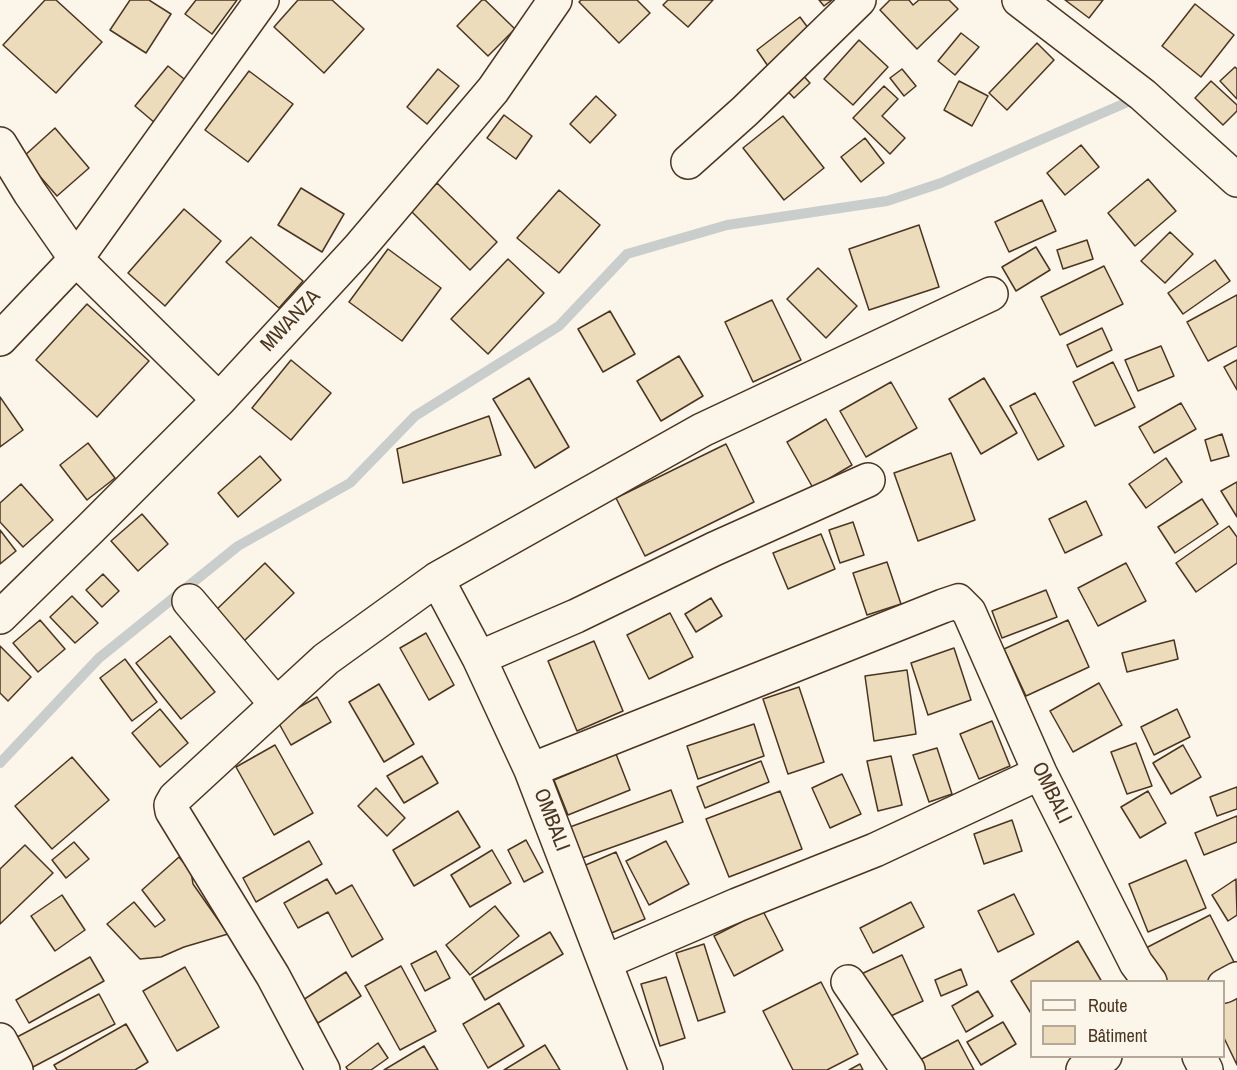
<!DOCTYPE html>
<html>
<head>
<meta charset="utf-8">
<style>
  body { margin:0 }
  #map { position:relative; width:1237px; height:1070px; overflow:hidden; background:#fbf6e9; font-family:"Archivo Narrow",sans-serif }
  canvas { display:block }
  .legend { position:absolute; left:1030px; top:980px; width:195px; height:78px; box-sizing:border-box; background:#fbf6e9; border:2px solid #b4a999; margin:0; padding:8px 10px; list-style:none; font-size:18px; color:#4a3520 }
  .legend li { display:flex; align-items:center; gap:12px; height:30px }
  .legend b { width:30px; border:2px solid #b4a999 }
</style>
</head>
<body>
<div id="map">
<canvas width="1237" height="1070"></canvas>
<ul class="legend">
<li><b style="height:8px;background:#fbf6e9"></b>Route</li>
<li><b style="height:16px;background:#ecdcbc"></b>Bâtiment</li>
</ul>
</div>
<script>
const g = document.querySelector('canvas').getContext('2d');
g.lineJoin = 'round';
function stroke(path, color, width, dash) { g.strokeStyle = color; g.lineWidth = width; g.lineCap = dash ? 'butt' : 'round'; g.setLineDash(dash || []); g.stroke(path); }
function fillPath(path, color) { g.fillStyle = color; g.fill(path, 'evenodd'); }
function drawText(font, color, halo, rows, align = 'center') {
  g.font = font + ' "Archivo Narrow",sans-serif'; g.lineWidth = 4.5; g.setLineDash([]); g.textBaseline = 'middle'; g.strokeStyle = halo; g.fillStyle = color; for (const [text, x, y, turn = 0] of rows) {
    g.save(); g.translate(x, y); g.rotate((+turn || 0) * Math.PI / 180); g.textAlign = isNaN(turn) ? turn : align; if (halo) g.strokeText(text, 0, 0); g.fillText(text, 0, 0); g.restore();
  }
}
stroke(new Path2D(`
  M0,763L99,658L238,546L350,483L415,416L559,326L627,254L727,225L887,201L941,183L1137,98`), '#c9cecd', 10);
const building = new Path2D(`
  M45,0H56L102,42L56,93L3,45Z
  M130,0H149L171,14L146,53L110,30Z
  M196,0H237L212,34L185,14Z
  M298,0H332L364,29L324,73L274,27Z
  M482,0H485L515,29L488,56L457,26Z
  M581,0H637L650,13L619,43L579,2Z
  M668,0H713L688,27L663,5Z
  M819,0H832L824,6Z
  M890,0H909L913,5L919,0H949L958,9L917,49L880,10Z
  M1065,0H1103L1089,18Z
  M1195,4L1234,35L1201,77L1162,46Z
  M800,17L814,36L770,69L757,50Z
  M961,33L979,47L955,75L938,61Z
  M859,40L888,67L853,105L824,79Z
  M1037,43L1054,60L1007,110L989,93Z
  M168,66L189,83L155,123L135,106Z
  M1235,67L1237,69V99L1220,81Z
  M438,69L459,86L427,124L407,107Z
  M902,69L916,86L904,96L890,78Z
  M798,70L810,83L794,98L782,85Z
  M249,71L293,104L248,162L205,130Z
  M959,81L988,96L972,126L944,110Z
  M1211,81L1237,105V111L1223,125L1195,98Z
  M884,86L898,99L882,116L905,138L890,154L853,118Z
  M596,96L616,115L590,143L570,124Z
  M504,115L532,136L516,159L487,138Z
  M783,116L824,168L784,200L743,148Z
  M55,128L89,168L57,196L23,157Z
  M865,138L884,163L861,182L841,157Z
  M1081,145L1099,167L1065,195L1047,173Z
  M1148,179L1176,211L1135,246L1108,213Z
  M437,183L497,242L470,270L410,210Z
  M301,188L344,214L322,252L278,225Z
  M559,190L600,225L559,273L517,238Z
  M1042,200L1056,231L1009,252L995,222Z
  M184,209L221,241L165,306L128,273Z
  M919,225L939,287L869,310L849,249Z
  M1170,232L1193,254L1165,283L1141,261Z
  M251,237L303,281L279,308L226,262Z
  M1087,240L1093,259L1063,269L1057,250Z
  M1036,247L1050,270L1016,291L1002,267Z
  M388,249L441,288L402,341L349,302Z
  M508,259L544,293L488,354L451,319Z
  M1215,260L1230,281L1183,314L1168,293Z
  M1104,266L1123,304L1060,335L1041,297Z
  M818,268L857,306L826,338L787,299Z
  M1237,295V346L1208,361L1187,322Z
  M772,300L801,360L753,382L725,322Z
  M87,304L149,361L97,417L36,360Z
  M610,311L635,354L603,372L578,329Z
  M1102,328L1112,350L1077,367L1067,345Z
  M1161,346L1174,376L1138,391L1125,360Z
  M679,356L703,396L661,421L637,381Z
  M291,360L331,393L291,440L252,408Z
  M1237,360V390L1224,367Z
  M1113,362L1135,407L1095,426L1073,382Z
  M529,378L569,447L535,468L493,399Z
  M984,378L1017,433L981,454L949,399Z
  M891,382L917,428L866,457L840,411Z
  M1035,393L1064,446L1038,460L1010,406Z
  M0,397L23,430L0,447Z
  M1181,403L1196,429L1154,453L1139,427Z
  M489,416L501,455L403,483L397,449Z
  M826,419L852,465L813,488L787,442Z
  M1222,434L1229,456L1211,461L1205,440Z
  M88,443L115,478L87,500L60,465Z
  M726,444L754,502L645,556L616,498Z
  M951,453L975,520L918,541L894,473Z
  M260,456L281,480L238,517L218,493Z
  M1166,458L1182,482L1146,508L1129,484Z
  M1237,482V517L1221,491Z
  M21,484L53,520L23,547L0,522V503Z
  M1202,499L1218,524L1175,553L1158,527Z
  M1086,501L1102,535L1065,553L1049,519Z
  M142,514L168,544L138,571L111,541Z
  M853,522L864,555L840,563L829,530Z
  M1229,526L1237,537V563L1196,592L1176,563Z
  M0,530L16,551L0,564Z
  M821,534L835,569L788,589L773,553Z
  M887,562L901,604L867,615L853,573Z
  M265,563L294,593L244,641L215,611Z
  M1126,563L1146,601L1098,626L1078,588Z
  M103,574L119,591L102,607L86,590Z
  M1046,590L1057,617L1002,638L992,611Z
  M72,596L98,623L75,643L50,617Z
  M711,598L722,616L696,632L685,614Z
  M670,613L693,657L649,679L627,635Z
  M40,620L65,649L38,672L13,643Z
  M1068,620L1089,667L1026,696L1004,649Z
  M426,633L454,685L429,700L400,648Z
  M170,636L215,692L181,719L136,663Z
  M1174,640L1178,659L1127,672L1122,653Z
  M594,641L623,711L577,731L548,661Z
  M0,646L31,677L8,701L0,693Z
  M954,648L971,700L928,715L911,663Z
  M125,659L157,702L132,721L100,678Z
  M907,670L916,734L874,741L865,676Z
  M1099,683L1122,725L1073,752L1050,711Z
  M379,684L414,744L384,762L349,702Z
  M799,687L824,762L788,774L763,699Z
  M317,697L331,722L291,745L277,720Z
  M160,709L188,743L160,767L132,733Z
  M1177,709L1190,737L1154,755L1141,727Z
  M992,721L1010,766L979,779L960,734Z
  M754,724L764,756L698,779L687,746Z
  M1136,743L1152,786L1127,794L1111,752Z
  M275,745L313,813L274,835L236,767Z
  M1183,745L1201,777L1171,794L1153,763Z
  M937,748L952,794L929,802L913,755Z
  M616,754L630,790L568,815L554,780Z
  M422,756L438,783L404,803L387,776Z
  M891,756L902,805L878,811L867,761Z
  M72,757L109,800L52,849L15,806Z
  M761,761L769,782L705,808L697,787Z
  M842,774L861,814L830,828L812,788Z
  M1237,787V809L1217,816L1210,797Z
  M376,788L405,818L387,836L358,806Z
  M671,790L683,822L582,858L570,827Z
  M780,791L802,849L729,877L706,819Z
  M1148,791L1166,823L1140,838L1121,807Z
  M458,811L480,847L414,886L393,850Z
  M1237,816V842L1204,855L1195,833Z
  M1012,820L1022,851L984,864L974,834Z
  M526,840L543,872L524,882L508,850Z
  M309,841L322,864L256,902L243,878Z
  M666,841L689,884L649,905L626,861Z
  M74,842L89,859L66,878L52,860Z
  M25,845L53,873L0,924V869Z
  M492,850L511,883L470,907L451,875Z
  M616,852L645,919L609,934L581,867Z
  M179,857L191,872L193,884L228,934L184,947L161,957L140,959L107,924L134,902L155,927L165,920L142,890Z
  M1186,860L1206,908L1148,932L1129,884Z
  M327,879L336,894L352,885L383,939L352,957L328,912L298,928L284,903Z
  M1236,879L1237,915L1228,921L1212,895Z
  M1014,894L1034,934L998,952L978,911Z
  M62,895L85,930L55,951L31,916Z
  M911,902L924,927L873,953L860,928Z
  M495,906L519,936L470,975L446,945Z
  M763,911L783,950L734,976L714,936Z
  M1210,915L1237,968L1210,982H1158L1142,950Z
  M550,932L563,954L485,1000L472,978Z
  M1078,941L1102,982H1032V1015L1011,981Z
  M704,944L725,1012L698,1021L676,953Z
  M436,951L450,978L425,991L411,964Z
  M902,955L923,1001L878,1022L857,976Z
  M90,957L104,981L29,1023L16,1000Z
  M401,966L436,1031L400,1050L365,986Z
  M185,967L219,1027L177,1051L143,991Z
  M961,969L967,985L941,996L935,980Z
  M346,972L361,996L318,1023L303,1000Z
  M666,977L685,1038L660,1046L641,984Z
  M821,982L858,1054L827,1070H793L763,1011Z
  M978,991L993,1016L966,1032L952,1006Z
  M99,994L115,1024L33,1067L17,1037Z
  M1237,996V1065L1224,1038V1003Z
  M499,1003L524,1046L488,1068L463,1024Z
  M1003,1022L1016,1044L981,1065L967,1042Z
  M126,1024L148,1062L135,1070H57L54,1065Z
  M958,1040L974,1070H917L914,1063Z
  M378,1043L388,1058L371,1070H348L346,1067Z
  M545,1045L560,1070H504Z
  M424,1046L438,1070H384Z
  M860,1064L863,1070H849Z`);
fillPath(building, '#ecdcbc');
stroke(building, '#4a3520', 1.5);
const street = new Path2D(`
  M1019,0L1143,95L1237,180
  M0,144L30,193L76,259L219,400
  M688,162L745,111L859,0
  M0,339L76,259L262,0
  M437,579L479,658L531,770L646,1070
  M189,601L276,704
  M0,617L91,528L219,400L359,248L493,90L555,0
  M479,658L576,616L714,549L868,480
  M531,770L943,606L958,601L969,612L1040,773L1136,963L1150,982
  M605,962L737,905L875,850L1040,773
  M848,982L908,1070
  M1224,986L1237,979
  M0,1040L16,1070
  M1199,1056L1206,1070
  M323,1070L273,976L172,811L171,805L175,798L326,659L437,579L702,430L991,294
  M1083,1070L1105,1056`);
stroke(street, '#4a3520', 36);
stroke(street, '#fbf6e9', 33);
drawText('21px', '#4a3520', '#fbf6e9', [
  ["MWANZA",291,321,-47],
  ["OMBALI",1051,793,64],
  ["OMBALI",551,820,69]
]);
</script>
</body>
</html>
